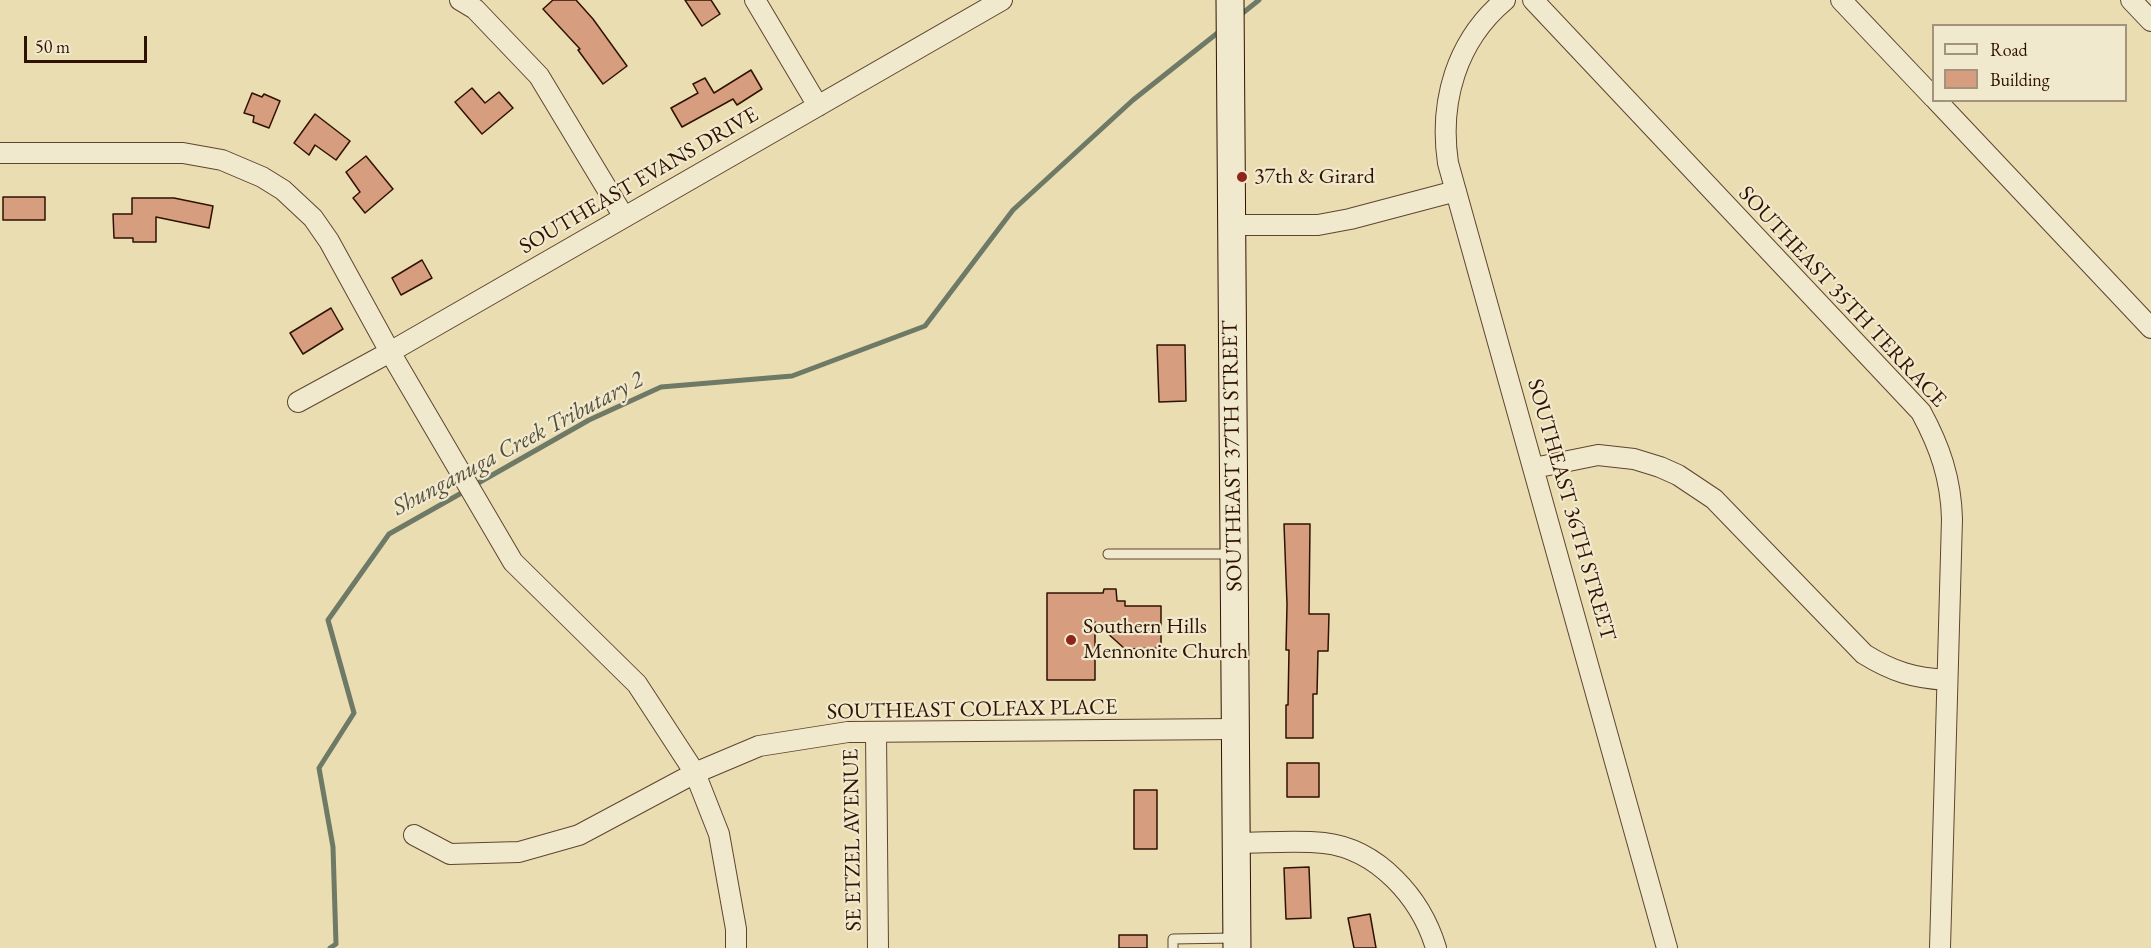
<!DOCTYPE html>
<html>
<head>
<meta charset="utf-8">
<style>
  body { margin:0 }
  #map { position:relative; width:2151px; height:948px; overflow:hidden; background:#eaddb2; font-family:"EB Garamond",serif }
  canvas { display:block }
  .legend { position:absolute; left:1932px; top:24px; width:195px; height:78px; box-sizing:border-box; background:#f1e9cd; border:2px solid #a4937c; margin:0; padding:8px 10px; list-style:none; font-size:18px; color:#301203 }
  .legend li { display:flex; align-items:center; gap:12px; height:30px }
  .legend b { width:30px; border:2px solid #a4937c }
  .scale { position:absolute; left:24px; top:36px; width:123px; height:27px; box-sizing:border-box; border:3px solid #301203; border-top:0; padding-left:8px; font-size:18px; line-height:21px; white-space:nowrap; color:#301203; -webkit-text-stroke:4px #f1e9cd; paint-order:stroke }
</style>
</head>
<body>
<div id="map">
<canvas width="2151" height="948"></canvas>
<ul class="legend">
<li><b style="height:8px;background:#f1e9cd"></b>Road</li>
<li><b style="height:16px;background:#d69d7f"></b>Building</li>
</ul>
<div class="scale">50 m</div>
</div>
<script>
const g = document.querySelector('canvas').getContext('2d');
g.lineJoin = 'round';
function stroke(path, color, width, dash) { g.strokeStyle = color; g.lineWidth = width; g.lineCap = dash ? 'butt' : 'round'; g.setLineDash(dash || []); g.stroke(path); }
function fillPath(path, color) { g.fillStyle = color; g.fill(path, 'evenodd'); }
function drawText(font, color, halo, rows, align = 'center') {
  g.font = font + ' "EB Garamond",serif'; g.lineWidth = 4.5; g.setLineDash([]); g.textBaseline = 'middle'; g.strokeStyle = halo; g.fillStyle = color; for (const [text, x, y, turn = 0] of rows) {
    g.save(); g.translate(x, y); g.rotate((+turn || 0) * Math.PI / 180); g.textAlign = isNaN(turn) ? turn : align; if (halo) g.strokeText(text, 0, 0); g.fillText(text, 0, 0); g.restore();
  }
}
stroke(new Path2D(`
  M1239,16L1259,0
  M473,486L589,420L661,387L792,376L925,326L1013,210L1133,100L1220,31
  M330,948L336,944L333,847L319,768L354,713L328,620L389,534L465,491`), '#6e7966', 5);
const building = new Path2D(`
  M553,0H576L593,19L627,66L603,84L578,50L580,49L543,9Z
  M685,0H711L720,14L702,26Z
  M751,70L762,89L737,105L733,99L682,127L671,108L698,93L693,84L705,78L714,93Z
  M472,88L485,103L499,92L513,108L482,134L455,102Z
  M252,93L262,97L264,94L280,101L269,128L253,122L254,116L244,113Z
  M315,114L350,141L336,160L315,145L309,155L294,143Z
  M366,156L393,189L365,213L353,198L360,192L346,172Z
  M3,197H45V220H3Z
  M132,198H174L213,206L209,228L156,217V242H133V238H114L113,214H132Z
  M422,260L432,278L401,295L392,278Z
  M331,308L343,329L303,354L290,333Z
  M1157,345H1185L1186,401L1159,402Z
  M1284,524H1310L1309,614H1329L1328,651H1318L1317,694H1313V738H1286V705H1288L1289,650H1286L1287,604Z
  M1104,589H1116L1117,601H1125V606H1161V648L1125,649L1095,622V680H1047V593H1103Z
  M1287,763H1319V797H1287Z
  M1134,790H1157V849H1134Z
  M1309,867L1311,918L1286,919L1284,868Z
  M1370,914L1376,948H1354L1348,918Z
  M1119,935H1147V948H1119Z`);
fillPath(building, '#d69d7f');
stroke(building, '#301203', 1.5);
const lane = new Path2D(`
  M1108,554H1231
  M1173,948V939L1234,938`);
const street = new Path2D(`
  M460,0L475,9L539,76L624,217
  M755,0L818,106
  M1505,0C1456,41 1439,102 1448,163L1667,948
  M1533,0L1921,412C1940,447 1951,479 1952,519L1940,948
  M1841,0L1934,98
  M2131,0L2151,21
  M1936,100L2151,328
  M0,153H183L222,160L262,177L283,190L313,218L329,241L390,352L513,562L637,684L695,773L719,834L736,929V948
  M1231,225H1318L1350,219L1456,191
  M298,402L390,352L1002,0
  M1534,468L1598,455L1634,459L1660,467L1678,475L1714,499L1864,654C1893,672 1914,678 1947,680
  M876,732L878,948
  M414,835L450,854L519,852L579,835L695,773L759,746L848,732L1235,729
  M1236,843C1265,843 1295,840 1324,843C1378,849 1421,898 1436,948`);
const secondary = new Path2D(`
  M1230,0L1237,948`);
stroke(lane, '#5e452f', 11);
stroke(street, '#5e452f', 22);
stroke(secondary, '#301203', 29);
stroke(lane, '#f1e9cd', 9);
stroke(street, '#f1e9cd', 20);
stroke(secondary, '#f1e9cd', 27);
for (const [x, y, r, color] of [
  [1242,177,6,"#8f2418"],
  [1071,640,6,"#8f2418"]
]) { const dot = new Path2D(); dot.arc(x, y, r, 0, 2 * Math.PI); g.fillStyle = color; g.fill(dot); stroke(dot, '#f1e9cd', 2); }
drawText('22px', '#301203', '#f1e9cd', [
  ["37th & Girard",1254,177],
  ["Southern Hills",1083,627],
  ["Mennonite Church",1083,652]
], 'left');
drawText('22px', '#301203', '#f1e9cd', [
  ["SOUTHEAST EVANS DRIVE",639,181,-30],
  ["SOUTHEAST 35TH TERRACE",1842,297,47],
  ["SOUTHEAST 37TH STREET",1233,456,-91],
  ["SOUTHEAST 36TH STREET",1571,510,74],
  ["SOUTHEAST COLFAX PLACE",972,710,-1],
  ["SE ETZEL AVENUE",853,840,-91]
]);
drawText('italic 24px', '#544e3d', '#f1e9cd', [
  ["Shunganuga Creek Tributary 2",518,444,-28]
]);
</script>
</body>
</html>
